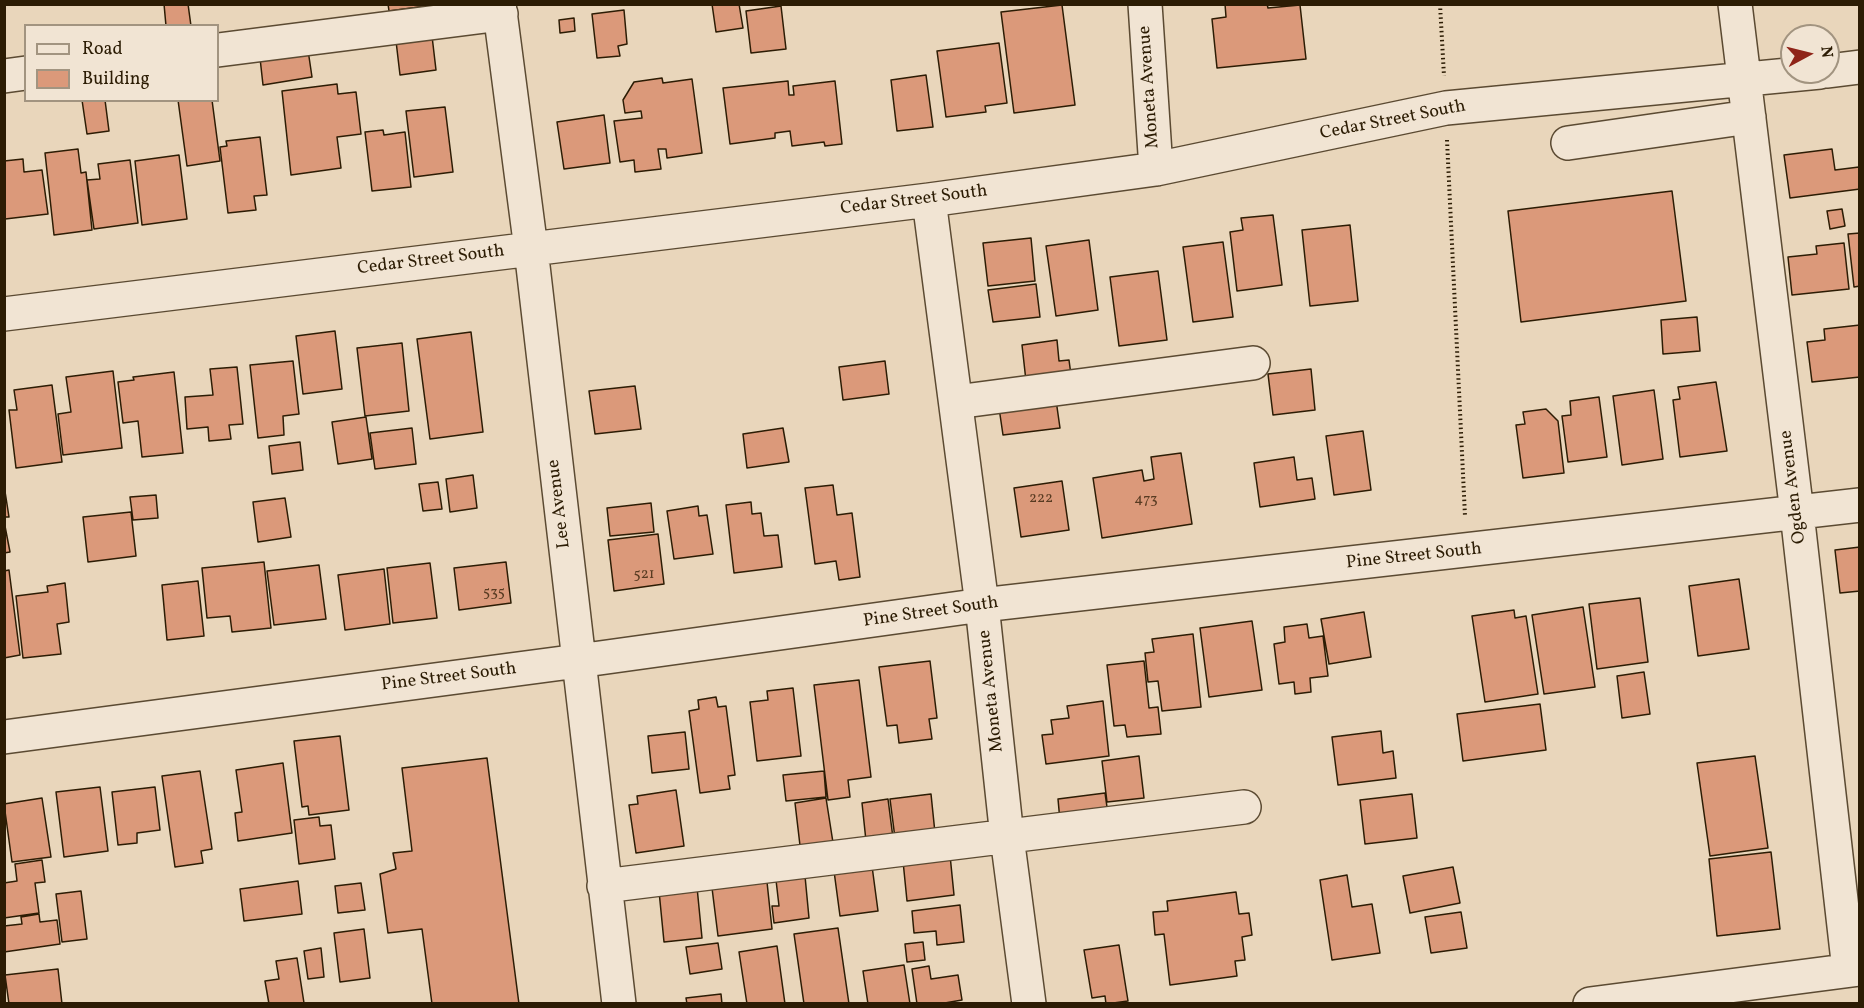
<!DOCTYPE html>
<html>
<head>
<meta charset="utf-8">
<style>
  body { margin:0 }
  #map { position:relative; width:1864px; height:1008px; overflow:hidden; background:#e9d6bb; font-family:Vollkorn,serif }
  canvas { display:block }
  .frame { position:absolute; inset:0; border:6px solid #2c1c04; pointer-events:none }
  .legend { position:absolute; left:24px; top:24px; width:195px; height:78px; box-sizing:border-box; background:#f1e4d3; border:2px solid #a29480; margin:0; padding:8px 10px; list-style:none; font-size:18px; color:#2c1c04 }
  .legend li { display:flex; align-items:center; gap:12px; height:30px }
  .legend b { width:30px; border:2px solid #a29480 }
  .north { position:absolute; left:1780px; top:24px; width:60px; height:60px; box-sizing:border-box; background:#f1e4d3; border:2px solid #a29480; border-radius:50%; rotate:83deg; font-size:16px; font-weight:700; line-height:24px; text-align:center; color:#2c1c04 }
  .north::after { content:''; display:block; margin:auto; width:21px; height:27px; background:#8f2418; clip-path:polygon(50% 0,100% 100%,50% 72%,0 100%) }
</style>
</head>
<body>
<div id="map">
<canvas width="1864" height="1008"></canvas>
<div class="frame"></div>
<ul class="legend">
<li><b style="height:8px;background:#f1e4d3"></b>Road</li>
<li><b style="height:16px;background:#db997a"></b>Building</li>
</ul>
<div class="north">N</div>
</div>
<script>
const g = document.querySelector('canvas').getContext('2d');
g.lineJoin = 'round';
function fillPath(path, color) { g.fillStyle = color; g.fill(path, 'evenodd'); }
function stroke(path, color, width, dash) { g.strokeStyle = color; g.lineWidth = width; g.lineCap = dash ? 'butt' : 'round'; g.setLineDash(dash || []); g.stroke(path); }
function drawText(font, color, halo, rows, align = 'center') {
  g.font = font + ' Vollkorn,serif'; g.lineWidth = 4.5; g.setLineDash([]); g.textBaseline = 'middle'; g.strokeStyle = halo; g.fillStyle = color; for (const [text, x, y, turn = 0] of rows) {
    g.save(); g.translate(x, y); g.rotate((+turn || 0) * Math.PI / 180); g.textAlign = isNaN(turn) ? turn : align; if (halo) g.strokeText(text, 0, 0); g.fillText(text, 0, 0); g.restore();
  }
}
const building = new Path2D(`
  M164,4H188L191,26H166Z
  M388,4H426L427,6L389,11Z
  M712,4H739L743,28L716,32Z
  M1225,4H1267L1268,8L1300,5L1306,59L1217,68L1212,19L1226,17Z
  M1062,5L1075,105L1014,113L1001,12Z
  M781,6L786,49L751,53L746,11Z
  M624,10L627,44L618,46L620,56L597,58L592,14Z
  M574,18L575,31L560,33L559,20Z
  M432,36L436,70L400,75L396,41Z
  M999,43L1007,103L985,106L986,112L946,117L937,51Z
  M308,50L312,77L263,85L260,58Z
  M926,75L933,127L897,131L891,80Z
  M662,78L663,83L692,79L702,153L667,158L666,149H658L661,169L635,172L634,160L620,162L614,121L642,118L641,111L625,113L623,100L634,82Z
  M788,81L789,95H794L793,86L835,81L842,144L825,146L824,142L792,146L790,131L775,133V138L730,144L723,88Z
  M337,84L338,94L356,92L361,134L337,137L341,168L291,175L282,91Z
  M82,100H105L109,131L87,134Z
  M178,100H212L220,161L187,166Z
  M445,107L453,172L414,177L406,111Z
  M604,115L610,163L564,169L557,122Z
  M383,130L384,135L405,132L411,187L372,191L365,132Z
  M260,137L267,195L254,196L256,210L228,213L220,147L227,146L226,141Z
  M78,149L81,173L86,172L92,230L54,235L45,153Z
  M1832,149L1835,170L1859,167L1860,189L1790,198L1784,155Z
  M179,155L187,219L142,225L135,161Z
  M23,159L24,172L42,170L48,214L5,219L4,161Z
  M130,160L138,223L94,229L87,180L100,179L98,164Z
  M1672,191L1686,301L1521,322L1508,211Z
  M1842,209L1845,226L1830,229L1827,211Z
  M1273,215L1282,285L1237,291L1230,232L1243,230L1241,218Z
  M1350,225L1358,301L1310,306L1302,230Z
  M1860,233V286L1854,287L1848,234Z
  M1031,238L1035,281L988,286L983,243Z
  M1089,240L1098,310L1056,316L1046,246Z
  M1223,242L1233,317L1193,322L1183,247Z
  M1844,243L1849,289L1792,295L1788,257L1817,254L1816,246Z
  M1158,271L1167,340L1119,346L1110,277Z
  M1036,284L1040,317L993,322L988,290Z
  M1697,317L1700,351L1663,354L1661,320Z
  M1860,325V377L1812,382L1807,342L1825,340L1824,329Z
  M335,331L342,389L303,394L296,336Z
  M471,332L483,432L430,439L417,339Z
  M1057,340L1059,361L1069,360L1071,375L1026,381L1022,345Z
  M402,343L409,411L365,416L357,348Z
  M293,361L299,414L283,416L284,435L258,438L250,365Z
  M885,361L889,394L843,400L839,367Z
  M237,367L243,424L229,425L231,439L209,441L208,427L187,429L185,397L213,395L210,369Z
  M1311,369L1315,410L1273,415L1268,374Z
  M113,371L122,448L63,455L58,414L71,412L66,377Z
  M174,372L183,453L142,457L138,421L123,423L118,382L134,380L133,377Z
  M1716,382L1727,451L1680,457L1673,400L1680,399L1678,387Z
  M52,385L62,462L16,468L9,410H17L14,390Z
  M635,386L641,429L595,434L589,391Z
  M1654,390L1663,459L1622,465L1613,396Z
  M1055,393L1060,428L1003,435L998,401Z
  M1599,397L1607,457L1568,462L1562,416L1571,415L1570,401Z
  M1546,409L1558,421L1564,473L1523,478L1516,425L1525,424L1523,412Z
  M366,417L372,459L338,464L332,422Z
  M412,428L416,464L375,469L370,433Z
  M783,428L789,462L747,468L743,434Z
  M1363,431L1371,490L1334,495L1326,436Z
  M300,442L303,470L272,474L269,446Z
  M1181,453L1192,524L1102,538L1093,478L1142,470L1144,481L1154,479L1151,457Z
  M1294,457L1297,480L1312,478L1315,499L1260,507L1254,463Z
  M473,475L477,508L450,512L446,479Z
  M1062,481L1069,530L1021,537L1014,488Z
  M438,482L442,509L423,511L419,484Z
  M4,485L9,517H4Z
  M833,485L837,515L852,513L860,577L839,580L836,561L815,564L805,488Z
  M156,495L158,518L133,520L130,497Z
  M285,498L291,537L258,542L253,502Z
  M751,502L752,514L761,513L764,536L778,535L782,567L734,573L726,505Z
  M651,503L654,532L610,536L607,508Z
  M698,506L699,516L707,515L713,554L674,559L667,511Z
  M131,512L136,556L88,562L83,517Z
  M4,521L10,552L4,553Z
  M658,534L664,584L614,591L608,540Z
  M1860,547V591L1840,593L1835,550Z
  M264,562L271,628L232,632L230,616L207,618L202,568Z
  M506,562L511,603L459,610L454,568Z
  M430,563L437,618L393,623L387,568Z
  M319,565L326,619L274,625L267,571Z
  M384,569L390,624L345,630L338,575Z
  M9,570L20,655L4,658V571Z
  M1739,579L1749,649L1698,656L1689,586Z
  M198,581L204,636L167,640L162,585Z
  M65,583L69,622L57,624L61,654L23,658L16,596L48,592L47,586Z
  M1640,598L1648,662L1597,669L1589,604Z
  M1583,607L1595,687L1544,694L1532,615Z
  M1514,610L1515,618L1526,616L1538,694L1485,702L1472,616Z
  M1364,612L1371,657L1329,664L1321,619Z
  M1252,621L1262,690L1209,697L1200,628Z
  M1307,624L1309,638L1323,636L1328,676L1310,678L1311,692L1295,694L1294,682L1279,684L1274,644L1285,642L1284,627Z
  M1193,634L1201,707L1162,711L1158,681L1148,682L1145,653L1154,652L1152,639Z
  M930,661L937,718L929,719L932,739L899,743L897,725L887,726L879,667Z
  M1144,661L1149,708L1158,707L1161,734L1127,737L1125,725L1114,726L1107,665Z
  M1644,672L1650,714L1622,718L1617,676Z
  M859,680L871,777L848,780L850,797L828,800L814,685Z
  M793,688L801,756L757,761L750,702L768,700L767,691Z
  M716,697L718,707L726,706L735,775L728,776L730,789L700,793L689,711L699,709L698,700Z
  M1103,701L1109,756L1046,764L1042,735L1053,734L1051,720L1069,718L1067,706Z
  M1540,704L1546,750L1463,761L1457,714Z
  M1381,731L1383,753L1393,751L1396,778L1338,785L1332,737Z
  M685,732L689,769L652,773L648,736Z
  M340,736L349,810L309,815L308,806L302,807L294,741Z
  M1139,756L1144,798L1107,802L1102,761Z
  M1755,756L1768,848L1710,856L1697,763Z
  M487,758L519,1004H432L422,929L388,933L380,874L396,869L393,853L412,851L402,768Z
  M283,763L292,833L238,841L235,813L242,812L236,770Z
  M200,771L212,849L201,851L203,863L175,867L162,776Z
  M824,771L826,797L786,801L783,775Z
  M100,787L108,851L64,857L56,792Z
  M155,787L160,830L137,833V843L118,845L112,792Z
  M676,790L684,846L636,853L629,805L638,804L637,796Z
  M1105,793L1108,814L1060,821L1058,799Z
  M931,794L935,833L895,838L890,799Z
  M1412,794L1417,838L1365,844L1360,800Z
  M42,798L51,857L12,862L4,804Z
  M826,798L834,849L801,854L795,803Z
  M888,799L893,838L866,841L862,803Z
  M319,817L320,826L331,825L335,859L299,864L294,820Z
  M1771,852L1780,929L1717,936L1709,859Z
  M950,855L954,895L907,901L903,861Z
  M42,860L45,882L35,883L39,913L4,918V883L17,881L15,864Z
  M872,866L878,911L840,916L834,871Z
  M1453,867L1460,903L1410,913L1403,876Z
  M1347,875L1352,907L1372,904L1380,953L1332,960L1320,880Z
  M805,876L809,918L774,923L772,906H779L776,880Z
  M298,881L302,914L244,921L240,889Z
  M767,882L772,929L718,936L712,888Z
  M361,883L365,910L338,913L335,886Z
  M697,887L702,938L664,942L659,891Z
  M81,891L87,939L62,942L56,894Z
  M1236,892L1239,914L1249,913L1252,935L1242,937L1245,960L1235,961L1237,976L1170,985L1164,934L1155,935L1153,912L1168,911L1167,901Z
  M960,905L964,942L937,945L936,931L914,933L912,911Z
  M1461,912L1467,948L1431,953L1425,917Z
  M39,914L40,922L57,920L60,944L4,952V926L22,924L21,917Z
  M838,928L849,1004H804L794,934Z
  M364,929L370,978L340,982L334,933Z
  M923,942L925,960L907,962L905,944Z
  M718,943L722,969L690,974L686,947Z
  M1119,945L1128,1001L1106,1004L1105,996L1092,998L1084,950Z
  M777,946L785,1004H747L739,952Z
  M321,948L324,977L308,979L304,951Z
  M297,958L304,1003L269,1004L265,981L279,979L276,961Z
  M904,965L910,1004H868L863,971Z
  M929,966L931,979L958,975L962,1000L939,1004H917L912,969Z
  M58,969L62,1004H9L5,975Z
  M721,994L722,1004H687L686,998Z`);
fillPath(building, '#db997a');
stroke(building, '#2c1c04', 1.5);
const minor = new Path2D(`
  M499,4L531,249L619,1004
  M1145,4L1156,169
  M1735,4L1797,513L1849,970
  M218,50L501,14
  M1828,71L1860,67
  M4,76L26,73
  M1568,143L1749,117
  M929,200L982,605L1007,837L1029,1004
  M4,314L929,200L1156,169L1446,108L1820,72
  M956,402L1253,363
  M4,737L578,661L982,605L1860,505
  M604,886L1244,807
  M1590,1004L1860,969`);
stroke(minor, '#5b4a32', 36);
stroke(new Path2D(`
  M1440,4L1444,76
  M1447,140L1465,516`), '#2c1c04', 4, [1.5, 3]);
stroke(minor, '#f1e4d3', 33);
drawText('15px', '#583b22', null, [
  ["222",1041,499],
  ["473",1146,500],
  ["521",644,575],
  ["535",494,593]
]);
drawText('18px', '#2c1c04', '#f1e4d3', [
  ["Moneta Avenue",1150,87,-94],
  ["Cedar Street South",1393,121,-11],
  ["Cedar Street South",914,201,-7],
  ["Cedar Street South",431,261,-7],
  ["Ogden Avenue",1794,487,-97],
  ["Lee Avenue",560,504,-97],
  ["Pine Street South",1414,557,-6],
  ["Pine Street South",931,613,-8],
  ["Pine Street South",449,678,-7],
  ["Moneta Avenue",992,691,-96]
]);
</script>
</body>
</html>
